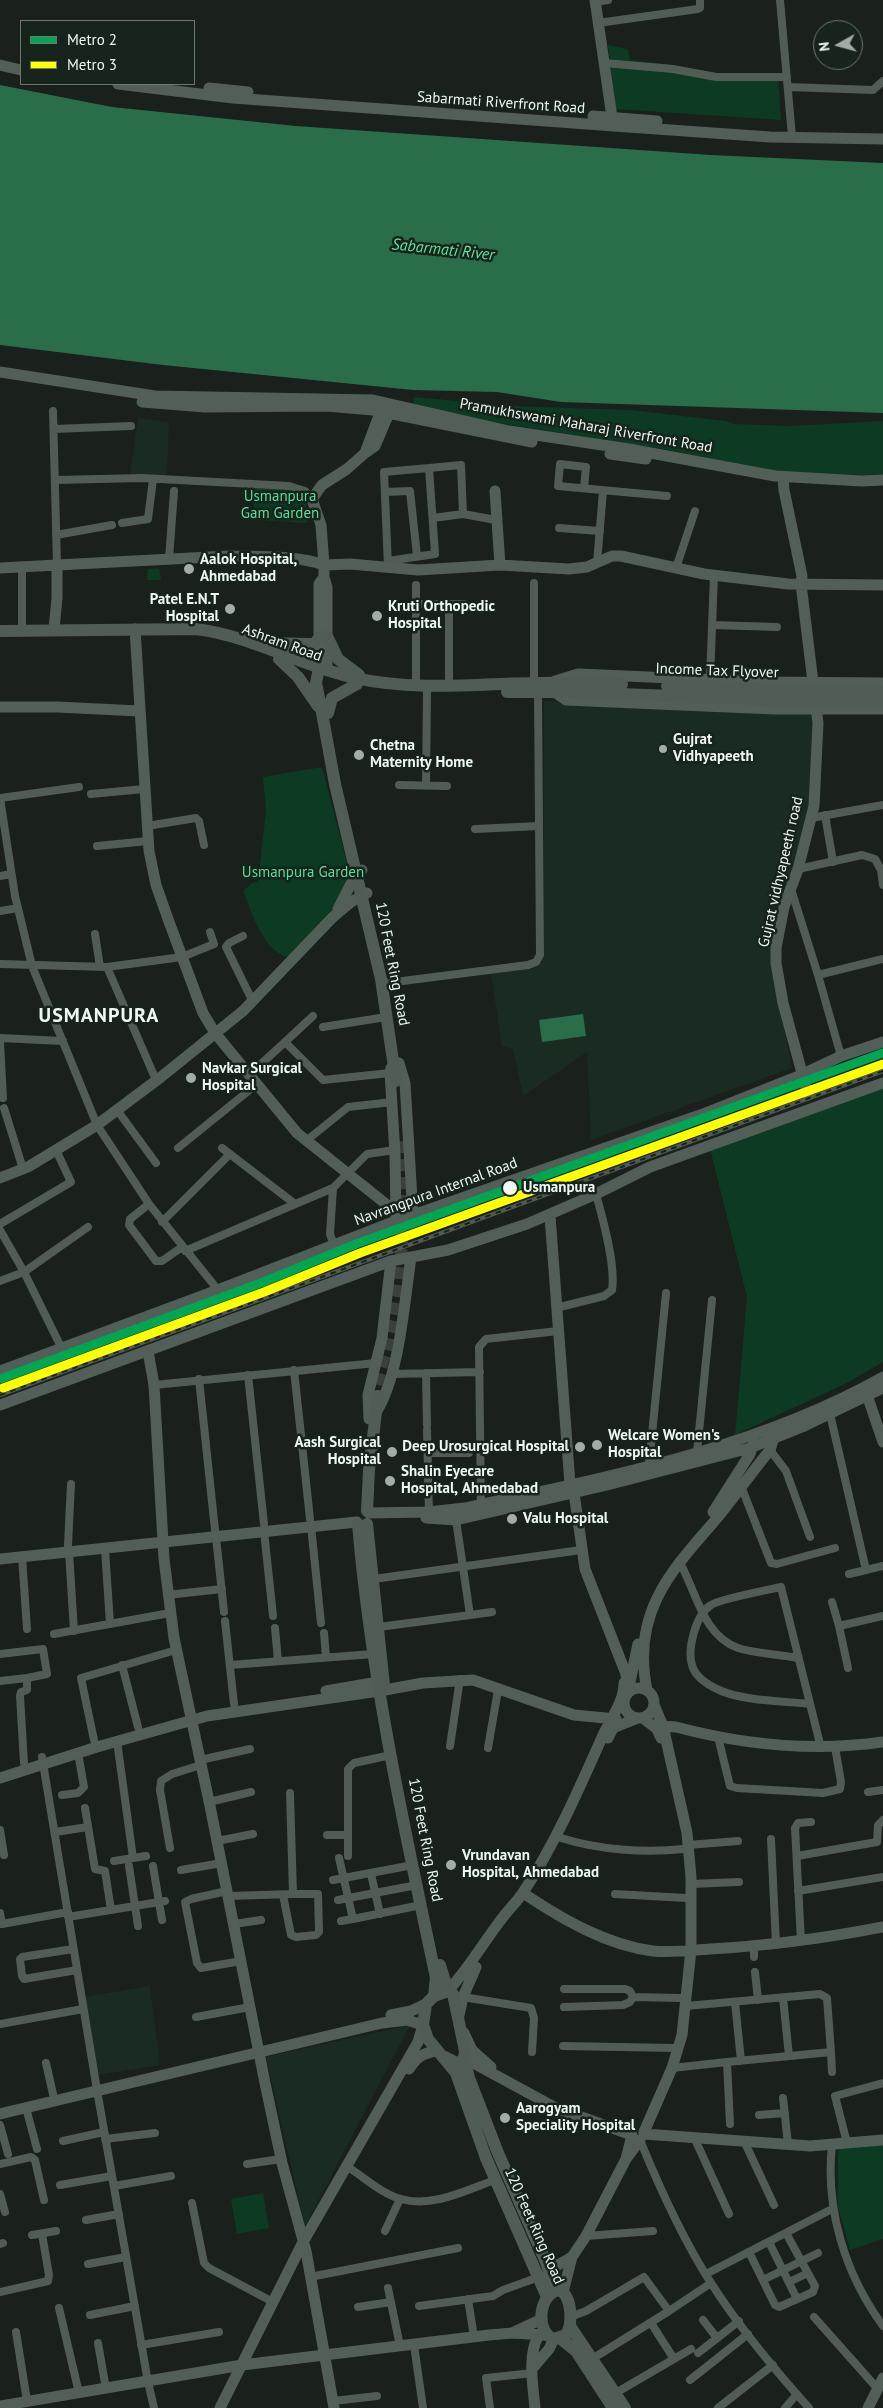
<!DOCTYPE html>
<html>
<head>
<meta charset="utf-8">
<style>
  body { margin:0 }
  #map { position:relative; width:883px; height:2408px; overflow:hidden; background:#1a201c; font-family:"PT Sans",sans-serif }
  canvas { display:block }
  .legend { position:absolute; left:20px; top:20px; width:175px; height:65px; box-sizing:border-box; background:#16241b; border:1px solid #6c7871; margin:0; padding:6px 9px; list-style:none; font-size:15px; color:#eef7f1 }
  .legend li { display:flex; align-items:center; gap:10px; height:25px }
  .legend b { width:25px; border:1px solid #6c7871 }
  .north { position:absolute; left:813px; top:20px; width:50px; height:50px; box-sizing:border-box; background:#16241b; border:1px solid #6c7871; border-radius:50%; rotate:263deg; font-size:14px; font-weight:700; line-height:20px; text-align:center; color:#eef7f1 }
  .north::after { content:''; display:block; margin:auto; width:18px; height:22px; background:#a4aca6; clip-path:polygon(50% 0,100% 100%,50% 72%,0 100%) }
</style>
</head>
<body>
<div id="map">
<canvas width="883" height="2408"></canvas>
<ul class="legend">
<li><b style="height:6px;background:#00a651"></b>Metro 2</li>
<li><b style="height:6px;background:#ff0"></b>Metro 3</li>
</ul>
<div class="north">N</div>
</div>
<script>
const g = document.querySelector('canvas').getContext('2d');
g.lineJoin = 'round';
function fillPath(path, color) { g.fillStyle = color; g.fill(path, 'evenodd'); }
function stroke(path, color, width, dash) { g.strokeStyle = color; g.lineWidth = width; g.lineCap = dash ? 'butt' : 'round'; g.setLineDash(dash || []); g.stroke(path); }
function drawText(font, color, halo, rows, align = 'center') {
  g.font = font + ' "PT Sans",sans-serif'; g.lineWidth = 5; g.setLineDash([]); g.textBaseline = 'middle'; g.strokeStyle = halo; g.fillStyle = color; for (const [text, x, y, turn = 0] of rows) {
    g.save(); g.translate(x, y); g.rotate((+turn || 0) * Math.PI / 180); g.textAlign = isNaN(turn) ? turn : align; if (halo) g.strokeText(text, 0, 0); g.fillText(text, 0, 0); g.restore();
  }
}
fillPath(new Path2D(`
  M138,418L169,422L167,477L130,474Z
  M544,701L815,713L813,777L808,816L796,868L782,904L779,1003L792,1068L591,1140L587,1052L523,1096L513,1049L502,1046L491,974L536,966L544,957Z
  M150,1986L160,2065L98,2075L85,1997Z
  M410,2025L305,2226L266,2057Z`), '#1a2c21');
fillPath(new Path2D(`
  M608,45L628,49L630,60L673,65L723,74L778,75L781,120L616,109Z
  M414,397L513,406L631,410L726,421L734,424L789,426L883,421V474L866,475L777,472L663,449L505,424L413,406Z
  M253,488L298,490L306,495L307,523L255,520Z
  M159,568L161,580H147L148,569Z
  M322,767L348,867C348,905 313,933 290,958C263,952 252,913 243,891L252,883L258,882L266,810L263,777Z
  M883,1085V1362L845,1384L735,1435L747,1297L710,1149Z
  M883,2145V2239L850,2250L838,2207V2148Z
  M263,2193L269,2228L237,2234L231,2199Z`), '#0c3a23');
fillPath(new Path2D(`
  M0,85L112,107L296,126L711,155L883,163V413L561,402L497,392L413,390L163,365L0,345Z
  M583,1014L586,1036L542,1042L539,1020Z`), '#296d49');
stroke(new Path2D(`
  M372,1402C384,1359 396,1315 400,1270C404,1227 402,1183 400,1140`), '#3a403c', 12, [12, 6]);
stroke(new Path2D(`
  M780,0L792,137
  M595,2L608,0
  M598,23L698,9L700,8V0
  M604,63L673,69L716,77H787
  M788,87L873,90L883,81
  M53,411L57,565
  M54,429L131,426
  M429,468L461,465L463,514L433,518
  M55,480L142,478L289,486L305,491L312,499
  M584,488L586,467L560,464L558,486L667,496
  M385,492L410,491L417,556
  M463,514L496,520
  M122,523L148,519L153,479
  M559,528L600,531
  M56,535L112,525
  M169,559L174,491
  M388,561L435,554L429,468L384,472L388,567
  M597,563L603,491
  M676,568L695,511
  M416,604H464
  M449,604V685
  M712,625L777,627
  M22,630V567
  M710,679L714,575
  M534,682V583
  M416,684V585
  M399,785L447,786
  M426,786L427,690
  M91,794L144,789
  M0,798L15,896L32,966L97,1125L149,1204L218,1290
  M0,798L79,787
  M825,815L833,862
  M811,818L883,805
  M147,826L196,818L199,821L204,845
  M475,829L539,826
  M97,846L148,841
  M798,869L862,855L875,859L881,870
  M883,869L881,870L883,885
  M0,876L11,874
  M791,889L818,975
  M0,911L18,908
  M95,934L100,967
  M243,936L229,943L226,947L252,1000
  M0,964L107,967
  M387,983L528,965L536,962L540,955L538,692
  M323,1027L386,1017
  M0,1038L63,1041
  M285,1042L313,1016
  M0,1043L3,1098
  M841,1056L818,975L883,959
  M249,1075L285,1042L323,1080L390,1073
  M156,1080L107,967L182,957L214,944L210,932
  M4,1108L23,1169
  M117,1110L156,1163
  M306,1141L348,1107L392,1102
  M178,1148L257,1084
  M222,1148L295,1204
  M333,1188L330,1234L334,1245
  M149,1204L130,1219L129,1225L156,1261H162L182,1247
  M162,1222L230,1154
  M0,1224L71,1182L56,1150
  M0,1230L24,1272L62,1349
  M185,1251L333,1188L367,1154L395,1150
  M0,1281L24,1272L88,1227
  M556,1308L604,1296L612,1290C616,1266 603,1219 596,1194
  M294,1370L310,1519
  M426,1373L427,1425
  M391,1374L480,1372
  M248,1375L264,1524
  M199,1379L215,1530
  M154,1385L376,1363
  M830,1414L866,1570L883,1566
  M427,1430L429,1516
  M770,1450L786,1471L810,1537
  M697,1452L712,1300
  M428,1453H469
  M649,1465L666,1293
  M741,1486L771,1563L777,1564L835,1548
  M481,1509L479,1347L486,1339L558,1331
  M311,1526L321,1623
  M264,1531L273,1616
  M216,1537L224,1612
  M68,1545L71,1484
  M105,1549L110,1624
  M69,1552L74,1631
  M22,1556L27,1629
  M679,1561C696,1590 702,1635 738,1648C756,1654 779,1654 798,1658
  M849,1574L866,1570
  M374,1579L581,1550
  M167,1595L222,1589
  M832,1602L839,1626
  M470,1615L492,1612
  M225,1621L234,1704
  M379,1627L470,1615L456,1520
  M275,1628L278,1661
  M324,1633L326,1657
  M54,1634L170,1613
  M0,1654L43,1649L47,1674L27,1678
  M122,1665L138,1727
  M230,1665L373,1654
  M848,1668L839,1626L883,1616
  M0,1681L27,1678V1690L21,1692L20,1696L24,1763
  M810,1704C783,1701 743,1701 719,1690C708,1685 695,1677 692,1665C687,1649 696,1614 711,1605C720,1599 767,1590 781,1587L821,1748
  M718,1737L730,1786L737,1788L823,1793L840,1789L841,1782L835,1747
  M94,1740L81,1678L176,1650
  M117,1741L133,1858
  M450,1746L460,1679
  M488,1748L498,1690
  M42,1757L97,2090L148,2382L154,2408
  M200,1760L250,1749
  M868,1792L883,1790
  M62,1795L78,1793L84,1787L78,1753
  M209,1802L251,1792
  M85,1808L95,1869L105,1871L111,1910
  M0,1830L4,1855
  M55,1832L88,1827
  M327,1835H348
  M561,1838C599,1850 644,1853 684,1849
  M771,1839L776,1944
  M217,1841L253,1834
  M688,1845L738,1841
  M170,1848L160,1790L161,1781L172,1774L201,1765
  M348,1856V1769L354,1763L391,1755
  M797,1856L877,1842L878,1825L883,1820
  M339,1858L353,1919L421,1905
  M114,1861L146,1856
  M129,1866L138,1926
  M181,1870L222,1863
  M371,1874L380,1914
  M333,1880L413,1865
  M691,1884L739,1882
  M227,1891L191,1899L185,1902L197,1963L201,1968L241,1961
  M798,1891L883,1877
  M615,1894L686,1898
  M283,1895L291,1935L296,1937L316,1935L319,1932L318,1894H293
  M228,1896L293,1894L290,1793
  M338,1900L417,1885
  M0,1913L2,1924L68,1912
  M68,1917L159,1902L153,1866
  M162,1920L159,1902L165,1901
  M341,1921L353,1919
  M234,1924L261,1920
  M801,1941L795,1828L798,1823L811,1822
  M754,1947V1957
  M73,1949L22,1957L20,1959L22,1976L24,1979L77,1970
  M755,1972L758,2000
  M564,1989H625L630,1991L633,1997
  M463,1997L531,2008L534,2018L532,2052
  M633,1997L681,1998
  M783,1998L789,2056
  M735,2002L741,2061
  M686,2006L820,1994L827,1998L831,2052L727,2062
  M564,2007L623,2005L630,2002L633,1997
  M196,2017L250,2007
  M0,2024L83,2009
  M563,2046L674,2048
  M831,2052L832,2072
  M46,2063L53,2094
  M672,2068L727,2062L730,2124
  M783,2098L788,2144
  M26,2108L37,2149
  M759,2115L785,2113
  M0,2125L8,2154
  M694,2137L729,2214
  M105,2139L155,2133
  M640,2140C660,2189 682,2238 711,2283C739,2327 774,2369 809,2408
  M63,2141L104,2132
  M744,2141L774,2205
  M847,2143L835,2096L883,2083
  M832,2145C825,2209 845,2274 883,2326
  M0,2164L31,2157L35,2160L44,2200
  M247,2164L281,2159
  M351,2169C366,2179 384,2195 401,2199C433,2208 466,2190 495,2180
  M60,2185L112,2176
  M114,2186L171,2176
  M0,2194L5,2212
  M192,2203L204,2263L209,2268L273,2302
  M86,2220L119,2214
  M385,2231L400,2199
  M32,2235L56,2231
  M586,2236L653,2231
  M769,2242L797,2299
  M0,2244L3,2243
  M749,2252L775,2305L779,2307L813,2292L815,2286L786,2233
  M88,2264L126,2257
  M706,2274L832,2209
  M310,2277L458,2248
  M763,2280L818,2253
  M789,2282L808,2273
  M388,2288L400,2346
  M0,2292L48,2281L49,2275L42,2234
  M468,2299L474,2337
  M419,2306L493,2296L503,2290L539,2277
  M358,2307L391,2302
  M59,2308L79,2393
  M669,2311L711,2283
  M90,2315L135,2306
  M570,2317L586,2311L644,2277L669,2311L592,2359
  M814,2317L877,2388
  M703,2320L717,2338
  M651,2323L674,2359
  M16,2332L27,2401
  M98,2343L106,2389
  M141,2345L219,2332
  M414,2345L423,2408
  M698,2353L739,2321
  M690,2380L748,2334
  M614,2394L691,2349
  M333,2401L377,2396
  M490,2408L486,2378L533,2373
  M718,2408L773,2365
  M785,2408L797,2394`), '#515c55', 8);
stroke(new Path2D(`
  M595,0L613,124
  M0,65L21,70
  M118,84L233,98L614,126L770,137L883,139
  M209,88L248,92
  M593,116L657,121
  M0,372L155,396L373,400L509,431L629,449L775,476L862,481L883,480
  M142,402L205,407L326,406L373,410L532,442
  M383,405L365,453L375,446L392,406
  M610,454L646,459
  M783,477L784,490L802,576L801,584L818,723L814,806L798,869L784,907L776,948V963L783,1003L808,1095
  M495,491L500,565
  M324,565L321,525L312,499L322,485L347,469L365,453
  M0,568L229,556C260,557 295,555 324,565
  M54,629L57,598V565
  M135,629L149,851L156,885L168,919L203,1013L215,1033L297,1133L396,1212
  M319,646V584L324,577
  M327,670V587L324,577V565L350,564L418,570L500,565L569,569L587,567L612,556H621L704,574L788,584L883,585
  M555,681L578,674L767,682L883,683
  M553,691L566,700L774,709H883
  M0,707H57L139,711
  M338,909L357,872L362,870
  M399,1063L405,1083L413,1215
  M391,1068L390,1073L395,1154L396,1217
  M0,1178L28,1167L97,1125L161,1077L243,1011L333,917L351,902L367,893
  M550,1216L570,1484L574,1493L585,1569L626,1674L628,1691
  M148,1351L154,1385L164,1559L174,1638L210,1806L265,2083L282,2163L306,2251L334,2408
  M0,1371L218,1290L396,1221L703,1114L801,1075L841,1056L883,1042
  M865,1389L883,1442
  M0,1405L391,1261L448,1250L527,1224L596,1194L650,1167L883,1083
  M377,1411C400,1372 404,1303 411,1258
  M369,1419L368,1395L382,1338L391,1261
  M713,1512L750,1454L754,1442
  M369,1513L428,1512L465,1508C607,1477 755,1449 883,1377
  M426,1518L456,1520L607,1485L750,1448L802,1427L883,1388
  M0,1559L357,1522
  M630,1682L638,1644
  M624 1703a15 15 0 1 1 30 0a15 15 0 1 1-30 0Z
  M385,1690L423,1683L473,1680L574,1715L616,1719
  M647,1690C631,1612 671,1571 718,1517C736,1495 752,1472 770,1450L775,1434
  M326,1691L378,1682
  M644,1719L657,1729L661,1738
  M657,1729L663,1726L676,1727C744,1745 813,1752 883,1742
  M608,1738L613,1728L638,1718
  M0,1778L97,1747L207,1716L379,1691
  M523,1893C562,1919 606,1945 653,1951C672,1953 692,1950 710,1949C769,1946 826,1938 883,1927
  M448,1991C468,1969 482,1945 500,1921C507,1911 517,1902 524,1891C556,1842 579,1789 603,1735C611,1718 624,1702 624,1683
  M391,2015L411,2011L426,2004
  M459,2015L463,1997L476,1967
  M464,2033L472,2050L491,2067
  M464,2058L556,2108L632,2135L626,2159
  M409,2069C417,2057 423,2053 437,2051
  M0,2114L382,2023L407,2020L423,2025L418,2042L303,2242L220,2408
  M644,2132L672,2068L682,2035L691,1950V1877L687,1833L663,1726L654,1705
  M644,2134L810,2146L883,2140
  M546,2262L558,2265L572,2257
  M563,2292L572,2257L586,2236L626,2159L640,2140
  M514,2332L542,2319
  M532,2369L549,2349L554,2339
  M0,2406L242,2365L489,2335L513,2333L546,2335
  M535,2408C533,2386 527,2354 539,2335
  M868,2408L883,2378`), '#525f58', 11);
stroke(new Path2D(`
  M0,631L196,629C252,636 301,666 355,678C427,694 502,680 575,683
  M327,636L338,659L359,675
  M265,643L308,644H314L319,638
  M279,659L298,677L318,706
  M319,668L316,683L322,713L335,784L381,979L396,1081
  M507,692H574
  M328,713L332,698L357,684
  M367,1511L369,1470L378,1396
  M358,1524C371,1677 404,1827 436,1978L434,1996
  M367,1524L384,1686
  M440,1965L448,1991
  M445,2057L459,2064L464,2058L465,2051L453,1994L448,1991L434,1996L426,2004L423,2025L428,2039L456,2073L486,2158L547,2297
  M464,2058L469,2078L498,2153L546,2262L555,2291
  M560,2290C572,2297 573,2324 566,2335L554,2339C534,2332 539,2292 560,2290Z
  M570,2326L625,2408
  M561,2339L576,2351L613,2408`), '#505d54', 12);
const rail = new Path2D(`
  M0,1395L883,1071`);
stroke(rail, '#515953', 4);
stroke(rail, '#16241b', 2, [5.5]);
stroke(new Path2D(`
  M575,683L622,684
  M667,686L883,692
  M574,692L767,700L883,701`), '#505d54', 12);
stroke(new Path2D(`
  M0,1379L261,1283L356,1244L883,1053`), '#00a651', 9);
stroke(new Path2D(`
  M3,1388L264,1292L360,1253L883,1064`), '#ff0', 9);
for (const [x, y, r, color] of [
  [189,569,6,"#a4aca6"],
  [230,609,6,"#a4aca6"],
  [377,616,6,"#a4aca6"],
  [663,749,5,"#a4aca6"],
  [359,755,6,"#a4aca6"],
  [191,1078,6,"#a4aca6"],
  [510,1188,8,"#eef7f1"],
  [597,1445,6,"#a4aca6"],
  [580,1447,6,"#a4aca6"],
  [392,1452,6,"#a4aca6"],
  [390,1481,6,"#a4aca6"],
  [512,1519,6,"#a4aca6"],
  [451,1865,6,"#a4aca6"],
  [505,2118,6,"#a4aca6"]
]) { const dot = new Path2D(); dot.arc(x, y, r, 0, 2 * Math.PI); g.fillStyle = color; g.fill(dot); stroke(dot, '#16241b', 2); }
drawText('15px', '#eef7f1', '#16241b', [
  ["Sabarmati Riverfront Road",501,103,4],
  ["Pramukhswami Maharaj Riverfront Road",586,426,10],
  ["Ashram Road",282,643,20],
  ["Income Tax Flyover",717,671,2],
  ["Gujrat vidhyapeeth road",781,872,-77],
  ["120 Feet Ring Road",392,964,79],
  ["Navrangpura Internal Road",436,1192,-20],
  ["120 Feet Ring Road",425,1840,79],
  ["120 Feet Ring Road",534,2226,66]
]);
drawText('15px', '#5cdd97', '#16241b', [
  ["Usmanpura",280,497],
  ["Gam Garden",280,514],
  ["Usmanpura Garden",303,873]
]);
drawText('bold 15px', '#eef7f1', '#16241b', [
  ["Aalok Hospital,",200,560],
  ["Ahmedabad",200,577],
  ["Patel E.N.T",219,600,"right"],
  ["Hospital",219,617,"right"],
  ["Kruti Orthopedic",388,607],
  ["Hospital",388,624],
  ["Gujrat",673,740],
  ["Vidhyapeeth",673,757],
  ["Chetna",370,746],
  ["Maternity Home",370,763],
  ["Navkar Surgical",202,1069],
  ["Hospital",202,1086],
  ["Welcare Women's",608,1436],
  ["Hospital",608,1453],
  ["Aash Surgical",381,1443,"right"],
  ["Hospital",381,1460,"right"],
  ["Deep Urosurgical Hospital",569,1447,"right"],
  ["Shalin Eyecare",401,1472],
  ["Hospital, Ahmedabad",401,1489],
  ["Valu Hospital",523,1519],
  ["Vrundavan",462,1856],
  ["Hospital, Ahmedabad",462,1873],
  ["Aarogyam",516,2109],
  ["Speciality Hospital",516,2126]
], 'left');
drawText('bold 15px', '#eef7f1', '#16241b', [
  ["Usmanpura",523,1188]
], 'left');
drawText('italic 16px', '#61e29b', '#16241b', [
  ["Sabarmati River",443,250,6]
]);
g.letterSpacing = '1px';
drawText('bold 20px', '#eef7f1', '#16241b', [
  ["USMANPURA",99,1016]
]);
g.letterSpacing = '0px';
</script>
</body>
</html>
